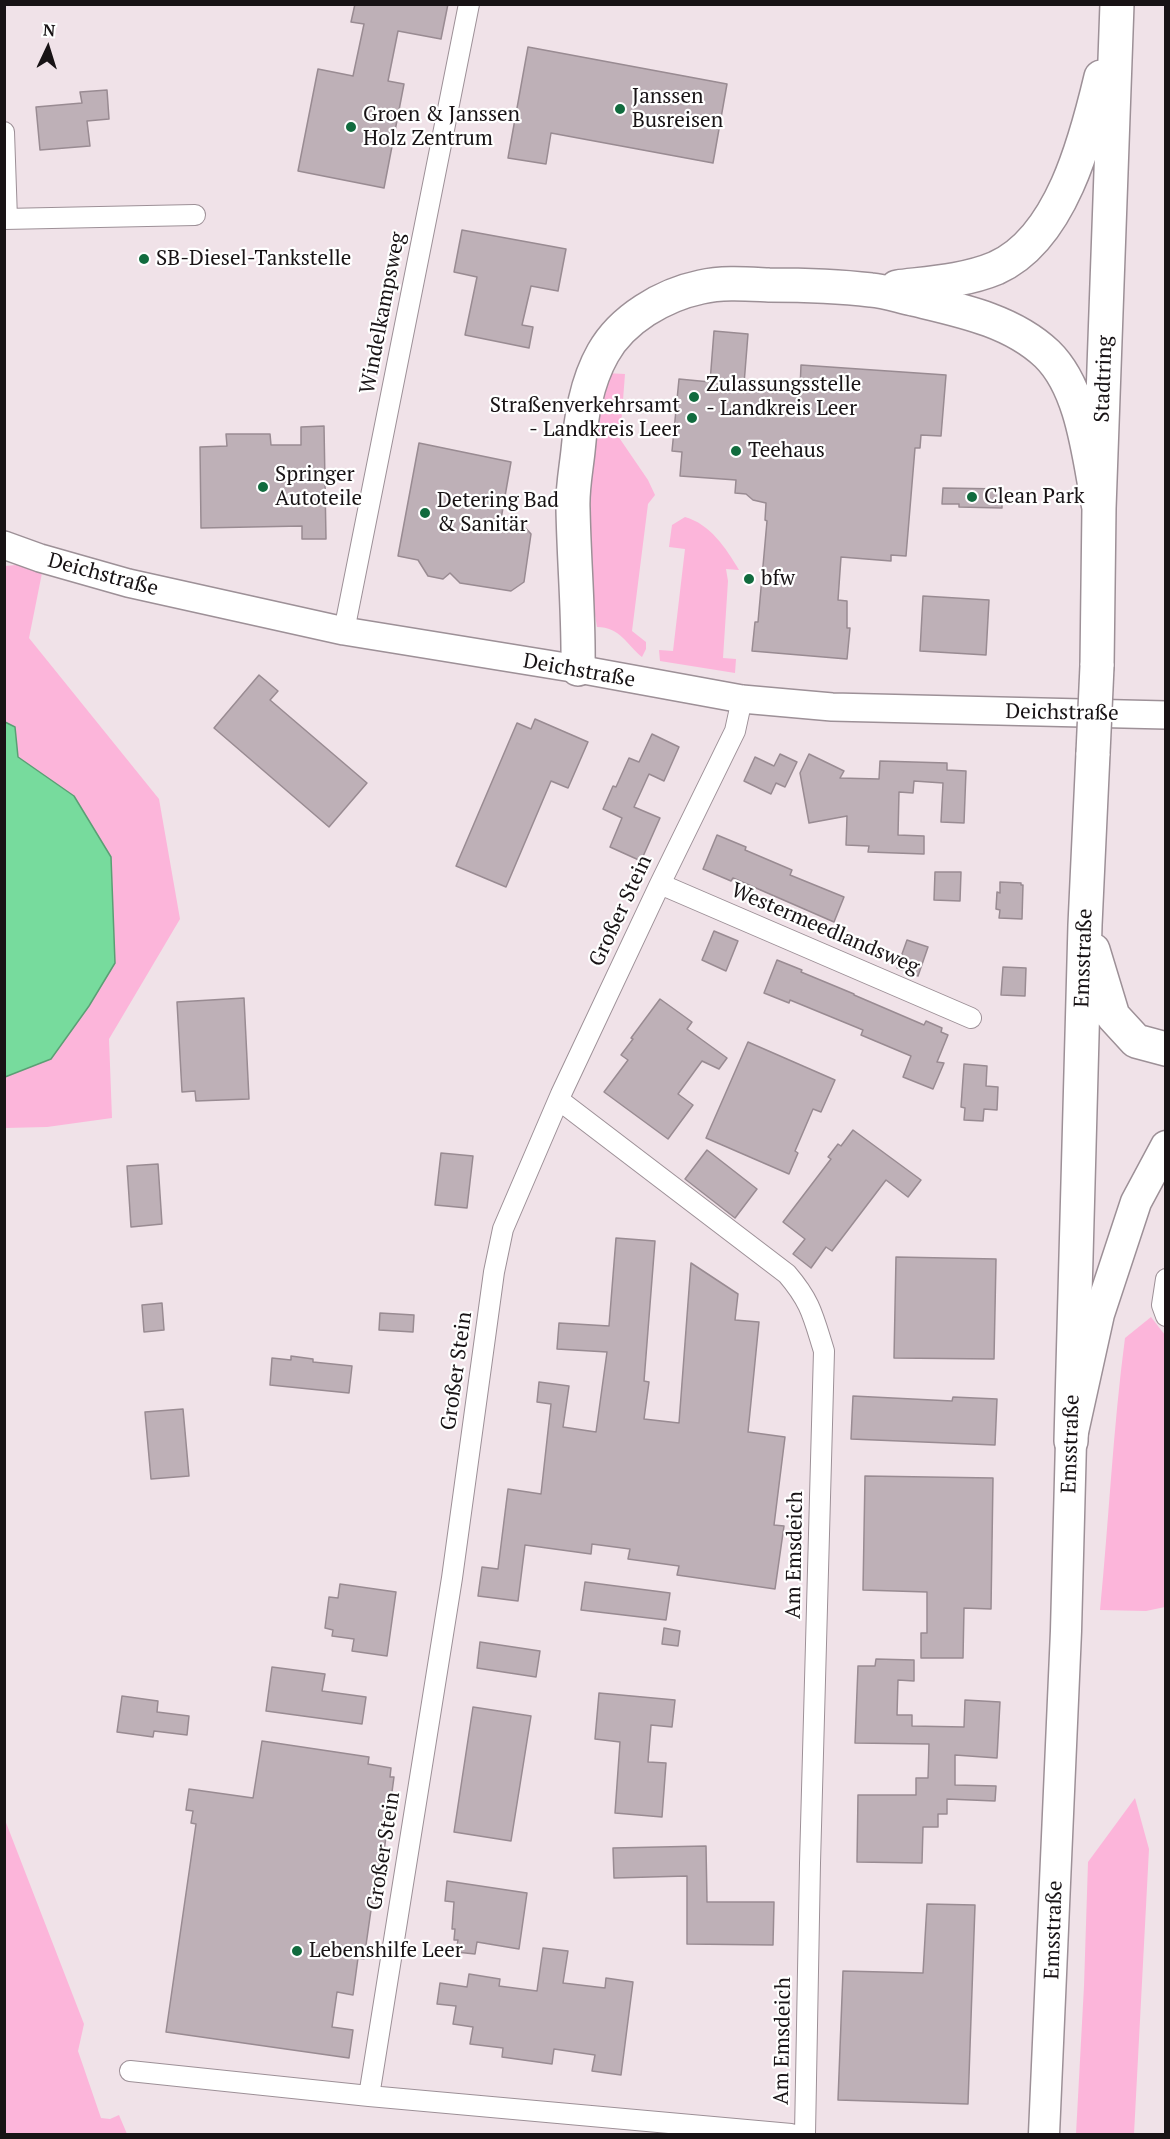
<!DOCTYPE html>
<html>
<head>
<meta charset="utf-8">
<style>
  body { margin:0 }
  #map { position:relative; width:1170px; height:2139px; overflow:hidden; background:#f0e2e8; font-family:"PT Serif",serif }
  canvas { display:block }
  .frame { position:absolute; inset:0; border:6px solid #181315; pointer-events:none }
  .north { position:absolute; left:18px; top:18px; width:60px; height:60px; -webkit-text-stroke:4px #fff; paint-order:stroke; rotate:4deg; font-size:16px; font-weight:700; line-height:24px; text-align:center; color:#181315 }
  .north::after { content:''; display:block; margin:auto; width:21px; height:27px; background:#181315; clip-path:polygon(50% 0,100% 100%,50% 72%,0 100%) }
</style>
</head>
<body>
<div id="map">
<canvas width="1170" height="2139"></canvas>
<div class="frame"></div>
<div class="north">N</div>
</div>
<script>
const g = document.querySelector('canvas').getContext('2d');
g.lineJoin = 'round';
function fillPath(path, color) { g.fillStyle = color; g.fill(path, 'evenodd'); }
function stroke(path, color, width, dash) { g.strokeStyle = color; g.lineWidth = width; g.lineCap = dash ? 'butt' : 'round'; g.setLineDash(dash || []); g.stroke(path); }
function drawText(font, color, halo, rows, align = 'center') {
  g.font = font + ' "PT Serif",serif'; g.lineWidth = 4.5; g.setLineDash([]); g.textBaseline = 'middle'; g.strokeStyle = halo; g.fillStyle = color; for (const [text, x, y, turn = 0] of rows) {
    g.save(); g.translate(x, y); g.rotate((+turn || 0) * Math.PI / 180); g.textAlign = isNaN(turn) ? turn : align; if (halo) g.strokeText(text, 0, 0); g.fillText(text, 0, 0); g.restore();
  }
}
fillPath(new Path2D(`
  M606,373L625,374L620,439L648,480L655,495L648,504L632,631L646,642V649L642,657C627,645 620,627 597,627L588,573L584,489Z
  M685,517C710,524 726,548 739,570L726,569L728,581L723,658L736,659L735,673L660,661L659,650L673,651L685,549L669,547L672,525Z
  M27,564L43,568L29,638L159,799L180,919L109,1039L112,1118L47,1127L5,1128V1077L51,1059L89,1006L115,963L111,857L74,796L18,757L15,727L5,722V566Z
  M1151,1317L1165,1335V1607L1146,1611L1100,1610C1109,1519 1113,1428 1125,1338Z
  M1135,1798L1149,1849L1134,2134H1076L1084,1986L1088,1862Z
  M5,1820L84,2024L78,2051L101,2118L110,2119L119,2115L127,2134H5Z`), '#fcb5da');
const water = new Path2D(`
  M5,722L15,727L18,757L74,796L111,857L115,963L89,1006L51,1059L5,1077Z`);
fillPath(water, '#77db9d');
stroke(water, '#5a9f74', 1.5);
const building = new Path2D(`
  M355,4H448L441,39L398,31L388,81L404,84L384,188L298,171L318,69L353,76L364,24L351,22Z
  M528,47L727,84L713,163L551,133L546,164L508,158Z
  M107,90L109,119L87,121L90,146L40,150L36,107L82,103L80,92Z
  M462,230L566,249L558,291L531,286L522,325L533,327L529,348L465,335L477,277L454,272Z
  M714,331L748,334L744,384L800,389L801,365L946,375L941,436L921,435L920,448H915L906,556L891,555V561L841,557L838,600L847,601V628H850L847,659L752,651L755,622H758L767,521L765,520L766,503L753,500L746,494L735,493L736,480L680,476L682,452L672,451L679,379L710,382Z
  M324,426L326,539H302V526L201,528L200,447L227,446L226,434H270L271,445H301V427Z
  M419,443L511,462L501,519L522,524L531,534L524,582L511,591L460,583L450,573L443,579L428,576L418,560L398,556Z
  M943,488L1002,489V508L959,507V504H942Z
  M923,596L989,600L986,655L920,651Z
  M259,675L278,691L270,700L367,783L329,827L214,728Z
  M535,719L588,742L568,788L551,781L506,887L456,866L517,723L531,729Z
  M652,734L679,747L664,781L649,774L634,807L660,818L641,861L610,847L622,818L603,809L613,786L616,787L629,758L639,762Z
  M780,754L797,762L785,787L776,783L771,794L744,781L755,757L774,766Z
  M809,754L844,771L840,778L879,779L880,761L947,763V770L966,771L964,823L941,822L943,783L914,781L913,793L899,792L898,835L924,836V854L868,852L869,846L846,845L847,816L809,823L800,773Z
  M717,835L746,847L745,850L792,870L790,875L844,897L834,922L733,878L731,881L703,869Z
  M935,872H961L960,901L934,900Z
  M1000,882L1021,883V885H1023L1022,919L999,918L1000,910L996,909L997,892L1000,893Z
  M714,931L738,941L726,971L702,960Z
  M907,940L928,947L918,976L897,968Z
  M777,960L802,970L801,972L854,994V995L924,1025L926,1021L942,1028L941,1032L948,1035L937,1062L944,1063L933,1089L903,1077L911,1056L861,1035L863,1030L790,1000L789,1003L764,993Z
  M1003,967L1026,968L1025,996L1001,995Z
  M244,998L249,1099L196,1101L195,1091L182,1092L177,1002Z
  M660,999L692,1022L687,1029L727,1058L719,1069L702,1061L678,1094L693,1105L668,1139L604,1092L628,1060L621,1055L633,1039L631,1038Z
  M748,1042L835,1080L821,1112L813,1109L795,1151L798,1153L789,1174L706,1138Z
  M964,1064L987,1066L986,1086L998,1087L997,1110L984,1109L983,1121L964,1120L965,1108L961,1107Z
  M853,1130L921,1180L908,1197L886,1180L832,1251L826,1247L811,1268L793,1254L805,1239L783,1222L831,1159L828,1157L838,1144L841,1146Z
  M707,1150L757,1189L735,1218L685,1179Z
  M441,1153L473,1156L467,1208L435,1205Z
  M158,1164L162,1224L131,1227L127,1166Z
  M616,1238L655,1241L644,1381L649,1382L644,1419L679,1423L691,1263L738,1294L735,1320L759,1322L748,1432L785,1437L774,1525L784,1526L775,1589L677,1575L679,1566L628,1559L630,1549L592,1544L591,1554L525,1545L518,1601L478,1596L482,1567L498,1569L508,1489L541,1494L551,1404L537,1402L539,1382L569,1386L563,1427L596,1432L607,1352L557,1349L559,1323L609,1326Z
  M896,1257L996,1259L994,1359L894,1358Z
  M162,1303L164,1330L144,1332L142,1305Z
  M380,1313L414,1315L413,1332L379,1330Z
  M291,1356L313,1359V1362L352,1366L349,1393L270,1385L272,1358L291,1360Z
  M853,1396L952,1401L953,1397L997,1399L995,1445L851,1439Z
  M183,1409L189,1476L151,1479L145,1412Z
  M865,1476L993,1478L991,1609L964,1608L963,1658H921V1633H927V1592L863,1590Z
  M585,1582L670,1593L666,1620L581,1610Z
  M340,1584L396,1592L387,1656L352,1651L354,1639L332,1636L333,1630L325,1628L329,1597L338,1598Z
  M664,1628L680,1631L678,1646L662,1644Z
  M480,1642L540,1651L536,1677L477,1668Z
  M876,1659L914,1660V1681L898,1680L897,1715H912V1726L964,1727L965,1700L1000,1702L997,1758L955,1755V1785L996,1786L995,1801L947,1799V1814H938V1827H923L922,1863L857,1862L858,1795H916V1778H928L929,1744L855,1743L858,1666H875Z
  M272,1667L325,1674L322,1691L366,1697L362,1724L266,1711Z
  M599,1693L675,1700L672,1727L651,1725L648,1762L666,1763L662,1817L615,1813L620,1742L595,1739Z
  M122,1696L158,1701L157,1712L189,1716L187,1735L154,1731L153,1737L117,1732Z
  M473,1707L531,1716L511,1841L454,1832Z
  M262,1741L369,1757L368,1764L391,1768L390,1777H394L377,1904L372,1903L364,1959L358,1958L353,1995L337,1992L332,2027L353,2030L349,2058L166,2032L196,1824L191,1823L193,1811L186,1810L189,1789L253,1798Z
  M706,1846L707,1902H774L773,1945L687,1944V1876L614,1878L613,1848Z
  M447,1881L527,1893L519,1949L477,1942L475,1954L456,1952L458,1940H454L455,1929H452L454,1902L445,1901Z
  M927,1904L975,1905L968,2104L838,2100L843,1971L923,1973Z
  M543,1948L568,1951L563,1983L605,1988L606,1978L633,1982L621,2075L592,2071L595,2055L554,2049L552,2064L502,2057L503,2048L470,2044L473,2027L453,2024L456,2006L437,2004L440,1983L467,1987L469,1974L500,1979L499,1986L537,1991Z`);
fillPath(building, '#beb0b7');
stroke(building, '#998b92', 1.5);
const street = new Path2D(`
  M4,132L7,219
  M4,219L195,215
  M344,631L469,4
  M742,699L735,731L660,884L561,1094L503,1229L494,1272L452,1578L369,2096L791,2134
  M660,884L971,1018
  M559,1100L787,1274C811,1302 813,1316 824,1351L810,1863L805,2134
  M1166,1279L1162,1305L1166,1316
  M130,2071L369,2096`);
const secondary = new Path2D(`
  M4,545L40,558L128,583L344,631L578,669L742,699L832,707L1166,715`);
const primary = new Path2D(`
  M1044,2134L1066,1631L1071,1441L1099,1314L1136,1202L1166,1146`);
const highway = new Path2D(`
  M897,287C929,283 965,281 996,268C1061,239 1086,140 1101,77
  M1097,666L1099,508L1117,4
  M578,669C579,616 574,563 573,509C572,490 576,470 578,451C581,418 586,383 603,353C622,319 663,295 701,287C723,282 747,284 769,285C803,285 837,286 871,290C885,291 899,296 913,299C959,310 1011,320 1047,354C1084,390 1089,460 1099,508
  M1093,950L1113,1016L1136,1041L1166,1049
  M1071,1441L1085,925L1093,753`);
stroke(street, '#9d9097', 22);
stroke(secondary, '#9d9097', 30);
stroke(primary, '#9d9097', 33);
stroke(highway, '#9d9097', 36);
stroke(street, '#fff', 20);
stroke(secondary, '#fff', 27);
stroke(primary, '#fff', 30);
stroke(highway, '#fff', 33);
const highwayBridge = new Path2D(`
  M1093,753L1097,666`);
stroke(highwayBridge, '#9d9097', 36, []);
stroke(highwayBridge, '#fff', 33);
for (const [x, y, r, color] of [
  [620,109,6,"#116b3e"],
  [351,127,6,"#116b3e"],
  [144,259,6,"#116b3e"],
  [694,397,6,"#116b3e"],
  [692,418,6,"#116b3e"],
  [736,451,6,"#116b3e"],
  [263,487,6,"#116b3e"],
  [972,497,6,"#116b3e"],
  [425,513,6,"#116b3e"],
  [749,579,6,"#116b3e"],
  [297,1951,6,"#116b3e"]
]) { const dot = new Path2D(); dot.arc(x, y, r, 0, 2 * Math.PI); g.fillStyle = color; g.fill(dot); stroke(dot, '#fff', 2); }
drawText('21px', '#181315', '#fff', [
  ["Janssen",632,97],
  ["Busreisen",632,121],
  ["Groen & Janssen",363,115],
  ["Holz Zentrum",363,139],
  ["SB-Diesel-Tankstelle",156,259],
  ["Zulassungsstelle",706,385],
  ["- Landkreis Leer",706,409],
  ["Straßenverkehrsamt",680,406,"right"],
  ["- Landkreis Leer",680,430,"right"],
  ["Teehaus",748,451],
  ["Springer",275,475],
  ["Autoteile",275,499],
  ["Clean Park",984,497],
  ["Detering Bad",437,501],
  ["& Sanitär",437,525],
  ["bfw",761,579],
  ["Lebenshilfe Leer",309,1951]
], 'left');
drawText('21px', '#181315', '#fff', [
  ["Windelkampsweg",383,313,-79],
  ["Stadtring",1104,379,-88],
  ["Deichstraße",103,575,15],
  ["Deichstraße",579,671,10],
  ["Deichstraße",1062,713,1],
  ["Großer Stein",621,911,-65],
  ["Westermeedlandsweg",825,929,23],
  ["Emsstraße",1084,958,-88],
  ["Großer Stein",457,1371,-82],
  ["Emsstraße",1071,1444,-88],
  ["Am Emsdeich",795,1555,-89],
  ["Großer Stein",384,1851,-81],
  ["Emsstraße",1054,1930,-88],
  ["Am Emsdeich",783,2041,-89]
]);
</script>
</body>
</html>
